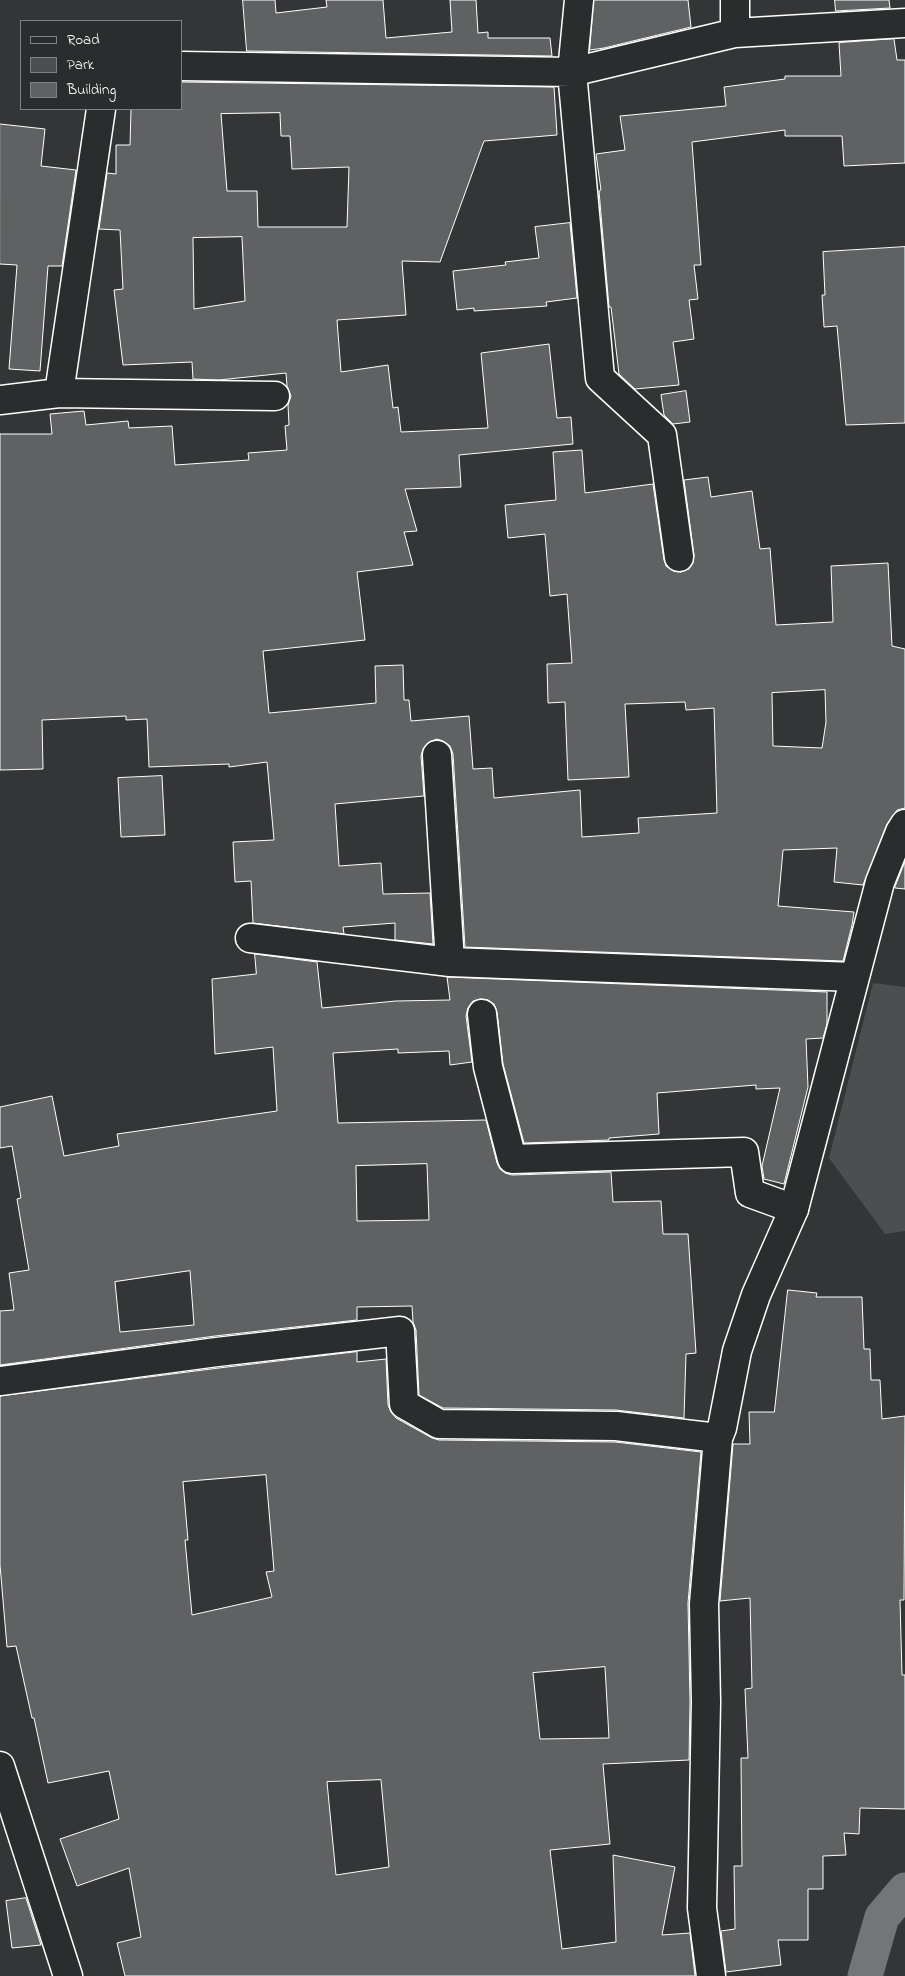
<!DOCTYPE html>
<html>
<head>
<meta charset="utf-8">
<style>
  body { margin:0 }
  #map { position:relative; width:905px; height:1976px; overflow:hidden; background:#333536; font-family:"Indie Flower",sans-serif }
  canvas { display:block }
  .legend { position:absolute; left:20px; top:20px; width:162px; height:90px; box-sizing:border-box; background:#2a2d2e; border:1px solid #7f8182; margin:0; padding:6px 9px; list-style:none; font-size:15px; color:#fff }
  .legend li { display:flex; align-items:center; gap:10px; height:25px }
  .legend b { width:25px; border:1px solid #7f8182 }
</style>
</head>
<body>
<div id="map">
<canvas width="905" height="1976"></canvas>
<ul class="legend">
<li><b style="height:6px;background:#2a2d2e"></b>Road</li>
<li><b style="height:14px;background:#4c4f50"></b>Park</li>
<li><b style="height:14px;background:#5f6162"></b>Building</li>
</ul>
</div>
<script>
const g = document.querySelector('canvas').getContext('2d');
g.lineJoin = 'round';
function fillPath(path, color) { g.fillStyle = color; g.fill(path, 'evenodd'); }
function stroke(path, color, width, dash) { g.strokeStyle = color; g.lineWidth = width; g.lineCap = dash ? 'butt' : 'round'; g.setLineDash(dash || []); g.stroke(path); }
fillPath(new Path2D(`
  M873,983L905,987V1231L885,1234L829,1158Z`), '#4c4f50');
stroke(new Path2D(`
  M865,1976L882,1917L905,1890`), '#737576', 35);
const building = new Path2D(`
  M243,0H275L276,13L327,7L326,0H383L386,38L452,32L450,0H476L478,33L488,32V38H550L552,56L247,51Z
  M594,0H688L691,27L604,48L590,50Z
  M835,0H889L890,8L836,11Z
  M894,39L897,60H905V163L844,166L842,136H785V130L692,142L701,265H694L698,299L689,300L694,339L673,342L679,385L635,389L619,374L611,307H609L599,191L601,190L596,154L625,150L620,116L726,106L724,87L785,79V76H841L839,43Z
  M181,82L554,87L557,135L484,141L440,262L402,261L406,315L337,320L341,372L388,365L393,408L398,407L401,432L488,428L481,353L549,344L557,418L571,417L573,444L459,455L461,487L405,489L417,531L404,532L413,565L357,572L365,640L263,651L269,713L376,703L375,666L403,665L404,700H409L411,721L469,716L473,769L492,768L494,798L580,790L582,837L639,833L638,818L717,813L714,708L686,710L685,702L625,704L629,777L568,780L565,702L548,703L547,664L572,663L567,594L550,596L545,534L508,538L505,505L556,500L553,452L582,450L585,493L653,484L664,560L666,566L673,571L681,572L689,569L693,563L694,555L684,480L708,477L711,497L752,491L760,549L770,548L776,625L833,622L831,566L888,563L892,646L905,649V808L897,810L887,824L863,885L834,882L837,848L783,850L778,906L854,912L852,925L843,961L465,947L453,754L450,746L443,741L437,739L429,742L423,749L421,756L424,796L335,804L339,866L381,863L383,894L430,893L433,944L395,940V923L343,927L344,934L253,923L251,881L235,882L233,842L274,840L267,762L229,767V764L149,767L147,719L126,720V716L42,720L43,769L0,770V434H52L50,414L84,411L86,425L128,421L129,428L172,426L175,465L249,460L248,453L287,450L285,426L289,425L288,405L291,396L287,386L286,373L219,380L193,379L192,362L123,365L114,290L123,289L120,230L99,229L107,173L116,174V145H130L131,109H181ZM280,113L281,136H290L292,169L349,167L347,227H258L257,191H227L221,114ZM242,237L245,301L194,309L193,238ZM825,690L826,722L822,748L773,746L772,693Z
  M0,124L45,129L41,166L76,170L62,266H48L40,371L9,369L17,265L0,264Z
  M570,223L577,298L546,302L547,306L474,311V308L457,310L453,271L506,265L505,262L539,258L535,227Z
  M905,247V423L846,425L837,326L824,327L822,295H825L823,252Z
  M686,391L690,422L673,424L664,415L661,395Z
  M162,776L165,835L121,837L118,778Z
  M905,862V889L895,888V887Z
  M255,954L317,962L322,1008L396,1001L450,1000L447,977L827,992V1024L823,1038L806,1039L808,1087L784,1184L764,1179L762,1166L780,1088L756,1089V1085L657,1093L659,1134L609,1138V1140L524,1143L503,1064L497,1012L494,1004L488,1000L480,999L473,1001L468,1008L466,1016L472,1062L450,1065L449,1051L398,1053V1049L333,1053L338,1123L486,1120L497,1163L500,1169L505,1173L512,1175L611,1172L613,1202L661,1201L663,1234H688L696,1353L686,1354L684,1418L616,1410L443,1408L419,1395L416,1330L413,1322L412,1306L357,1307V1320L215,1336L0,1365V1311L14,1310L9,1273L29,1270L17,1199L21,1198L12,1146L0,1148V1107L52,1096L64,1156L119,1146L117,1134L277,1111L273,1047L215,1054L212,979L256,974ZM427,1164L429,1220L357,1221L356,1166ZM190,1271L194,1325L120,1332L115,1282Z
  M788,1290L817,1293L816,1297H862L864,1349H870L871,1380H880L882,1419L905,1416L904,1600H900L902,1675H905V1809L860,1808L859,1834L844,1833L846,1855L823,1856V1889H808V1940H778L781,1965L726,1972L721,1931L735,1929L734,1866H742L741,1758H748L745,1689L752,1688L750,1598L720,1601L733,1444H750L749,1412H774Z
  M357,1352V1362L386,1359L388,1405L391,1412L396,1418L432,1438L439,1440L615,1442L701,1452L688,1603L690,1702L689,1760L603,1764L610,1844L550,1850L562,1949L616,1942L613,1855L675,1867L662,1935L690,1933L695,1976H125L117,1943L141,1937L129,1868L77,1886L60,1839L119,1819L109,1771L48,1783L34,1718H32L16,1646L7,1647L0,1565V1396L219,1368ZM266,1475L274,1571L266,1572L272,1597L192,1615L185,1540H188L183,1482ZM605,1667L609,1738L540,1739L533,1673ZM381,1780L389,1867L336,1875L327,1782Z
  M26,1898L41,1945L12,1948L6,1901Z`);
fillPath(building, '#5f6162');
stroke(building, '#fff', 1);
const street = new Path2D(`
  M579,0L572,72L600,378L662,435L679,557
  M735,0V33L905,23
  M181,66L572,72L735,33
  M59,393L101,109
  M0,400L59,393L275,396
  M437,755L450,962L854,977
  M250,938L450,962
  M482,1014L488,1067L512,1159L744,1152L750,1193L794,1209
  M0,1381L217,1352L400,1331L404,1404L439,1424L616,1426L718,1438
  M0,1766L68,1976`);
const secondary = new Path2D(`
  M711,1976L702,1908L706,1702L704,1604L718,1438L722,1428L737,1351L756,1295L794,1209L880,882L900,832L905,824`);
stroke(street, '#fff', 31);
stroke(secondary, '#fff', 31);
stroke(street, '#2a2d2e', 28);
stroke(secondary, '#2a2d2e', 28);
</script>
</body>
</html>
